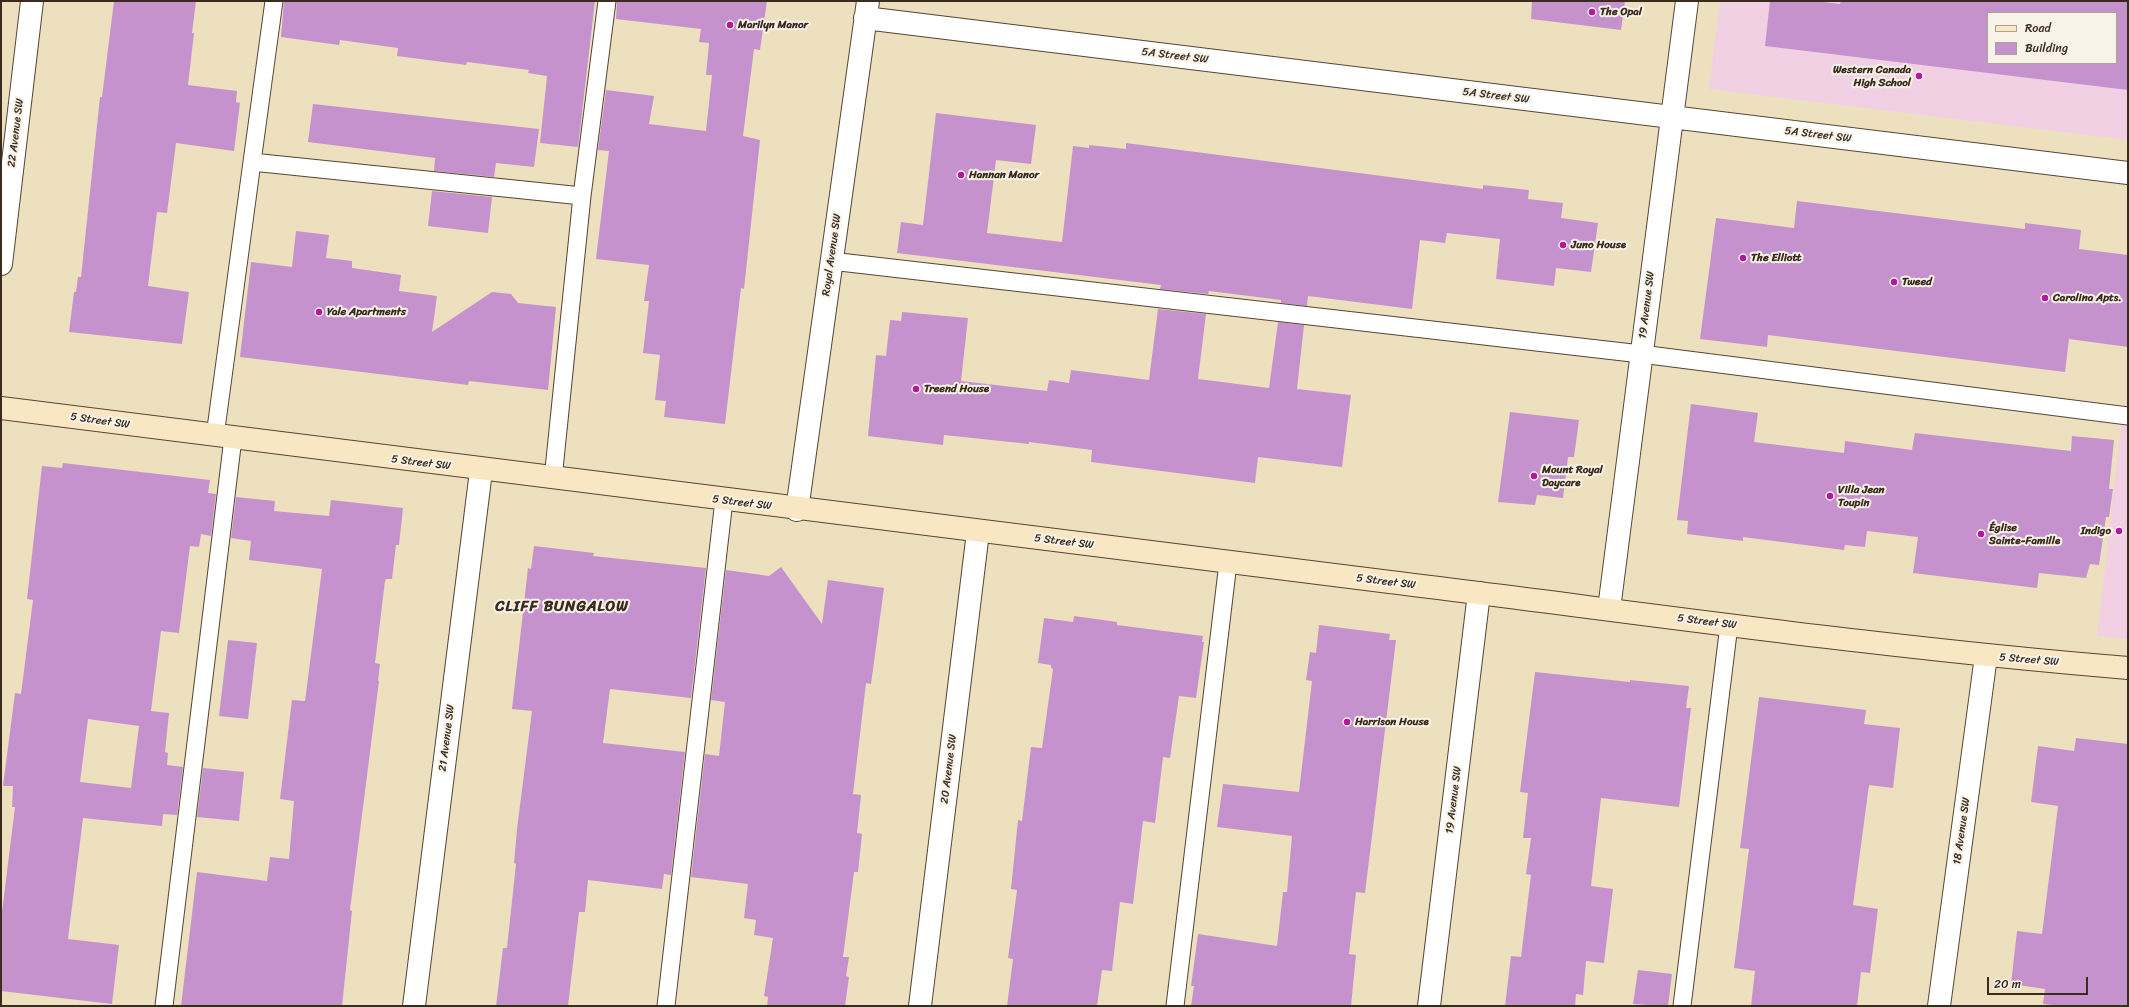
<!DOCTYPE html>
<html>
<head>
<meta charset="utf-8">
<style>
  body { margin:0 }
  #map { position:relative; width:2129px; height:1007px; overflow:hidden; background:#ede0bf; font-family:Sriracha,sans-serif }
  canvas { display:block }
  .frame { position:absolute; inset:0; border:2px solid #3b2a1e; pointer-events:none }
  .legend { position:absolute; left:1987px; top:12px; width:130px; height:52px; box-sizing:border-box; background:#f7f3e8; border:1px solid #aca397; margin:0; padding:5px 7px; list-style:none; font-size:12px; color:#3b2a1e }
  .legend li { display:flex; align-items:center; gap:8px; height:20px }
  .legend b { width:20px; border:1px solid #aca397 }
  .scale { position:absolute; left:1987px; top:977px; width:101px; height:18px; box-sizing:border-box; border:2px solid #3b2a1e; border-top:0; padding-left:5px; font-size:12px; line-height:14px; white-space:nowrap; color:#3b2a1e; -webkit-text-stroke:3px #f7f3e8; paint-order:stroke }
</style>
</head>
<body>
<div id="map">
<canvas width="2129" height="1007"></canvas>
<div class="frame"></div>
<ul class="legend">
<li><b style="height:5px;background:#f9e7c3"></b>Road</li>
<li><b style="height:11px;background:#c692ce"></b>Building</li>
</ul>
<div class="scale">20 m</div>
</div>
<script>
const g = document.querySelector('canvas').getContext('2d');
g.lineJoin = 'round';
function fillPath(path, color) { g.fillStyle = color; g.fill(path, 'evenodd'); }
function stroke(path, color, width, dash) { g.strokeStyle = color; g.lineWidth = width; g.lineCap = dash ? 'butt' : 'round'; g.setLineDash(dash || []); g.stroke(path); }
function drawText(font, color, halo, rows, align = 'center') {
  g.font = font + ' Sriracha,sans-serif'; g.lineWidth = 4; g.setLineDash([]); g.textBaseline = 'middle'; g.strokeStyle = halo; g.fillStyle = color; for (const [text, x, y, turn = 0] of rows) {
    g.save(); g.translate(x, y); g.rotate((+turn || 0) * Math.PI / 180); g.textAlign = isNaN(turn) ? turn : align; if (halo) g.strokeText(text, 0, 0); g.fillText(text, 0, 0); g.restore();
  }
}
fillPath(new Path2D(`
  M1720,1H2128V140L1709,89ZM1988,13H2116V63H1988Z
  M2124,402L2128,403V639L2097,636Z`), '#f1d0e4');
fillPath(new Path2D(`
  M114,1H196L192,33H194L188,85L237,91L236,102L240,103L234,151L176,143L167,213L157,212L148,286L189,292L182,344L69,332L74,292H76L78,277H81L100,97H102Z
  M284,1H595L578,147L540,143L547,76L528,73L529,70L467,62L466,65L397,56L398,48L340,40L339,45L281,37Z
  M617,1H767L760,50L754,49L743,136L760,140L744,289L741,288L725,424L664,417L666,401L655,400L660,355L643,353L649,301H644L649,265L596,259L609,151L598,150L606,90L654,96L649,124L706,131L712,75H706L709,43L699,42L701,29L616,19Z
  M1532,1H1625L1621,30L1531,19Z
  M1770,1H1815L1840,4L1841,1H2128V90L1765,46ZM1988,13H2116V63H1988Z
  M313,104L539,129L534,167L496,163L494,177L434,171L435,158L308,142Z
  M936,113L1036,125L1031,164L996,160L987,233L1062,242L1073,146L1089,148V145L1126,149V143L1483,189V185L1529,190L1528,199L1563,203L1561,218L1598,223L1591,272L1556,268L1554,286L1496,279L1500,239L1447,233L1445,243L1420,240L1412,309L1308,296L1307,306L1281,303V300L1209,291L1208,294L1160,289L1161,285L897,253L901,222L923,225Z
  M432,191L492,197L488,233L428,226Z
  M1797,201L2025,229V223L2081,230L2079,249L2128,255V347L2069,339L2065,372L1768,335L1767,347L1700,339L1716,218L1794,228Z
  M296,231L329,235L326,258L352,261V268L401,275L399,291L437,296L432,332L492,292L511,294L518,303L556,307L548,390L469,381L468,385L240,357L251,262L292,267Z
  M1158,309L1206,314L1198,379L1269,388L1278,322L1304,325L1297,389L1351,395L1342,467L1258,457L1255,483L1091,462L1092,450L1029,442V444L944,435L943,445L868,436L876,355L886,356L890,320L901,321L902,312L968,318L961,381L1047,391L1049,380L1069,383L1071,370L1149,380Z
  M1691,404L1758,413L1754,442L1844,453L1845,441L1912,450L1915,433L2071,451L2072,436L2114,440L2109,489H2113L2109,517H2106L2099,565L2090,564L2086,578L2039,573L2037,588L1913,573L1918,537L1867,531L1865,547L1845,545L1844,550L1743,537V541L1687,534L1688,521L1677,520Z
  M1510,412L1579,420L1574,457H1568L1563,498L1537,495L1535,505L1498,502Z
  M63,463L210,480L208,493L216,494L211,536L201,534L199,547L190,546L179,633L161,631L151,711L169,713L165,752L168,753L167,765L183,767L177,815L163,814L162,826L83,818L68,939L119,945L112,1004L1,991V920L15,807H12L13,786H3L15,693L21,694L33,600L27,599L42,466L62,468ZM88,719L139,726L131,788L80,782Z
  M236,497L275,501L274,511L329,516L331,500L403,508L399,545H396L392,579H386L385,581L375,663L380,664L378,681H379L350,910L352,911L342,1006H181L197,872L267,881L270,857L289,859L294,801L280,799L292,700L305,701L322,569L249,560L251,541L231,538Z
  M534,546L594,553L593,556L706,568L691,698L610,689L603,743L685,752L671,875L664,874L662,889L588,880L585,912H579L568,1006H496L503,948H507L516,864L514,863L517,829L532,711L512,709L528,568L531,569Z
  M781,567L822,624L828,580L884,588L871,684L866,683L853,794L861,795L857,833L862,834L858,872H854L843,957H849L846,976L849,977L845,1006H767L768,997L764,996L773,938L754,935L756,920L744,918L748,884L691,877L705,754L719,756L725,702L711,700L726,570L769,576Z
  M1074,616L1117,622V625L1203,636L1202,642H1204L1196,698L1179,696L1170,758L1163,757L1155,823L1143,821L1133,904L1120,902L1112,971L1102,970L1097,1006H1007L1013,959L1008,958L1017,890L1011,889L1018,820L1022,821L1031,747L1042,748L1053,669L1051,668V665L1038,663L1044,618L1073,622Z
  M1319,625L1390,634L1389,640H1396L1365,893L1356,892L1349,954L1356,955L1351,1006H1191L1194,986H1191L1198,934L1277,946L1283,892H1287L1292,836L1217,827L1223,784L1299,792L1312,681L1306,680L1310,652L1316,653Z
  M228,640L257,643L248,719L219,716Z
  M1535,672L1630,682V680L1689,686L1686,708H1691L1679,807L1601,798L1591,886L1613,889L1604,963L1586,961L1583,995L1576,994L1575,1006H1505L1511,956L1521,957L1531,875L1526,874L1531,838H1523L1528,793L1520,792Z
  M1759,697L1866,710L1864,724L1900,728L1893,788L1869,785L1853,905L1878,909L1870,973L1861,972L1857,1006H1751L1755,971L1734,968L1749,849L1740,848Z
  M2076,738L2128,744V1006H2061L2043,1004L2045,989L2011,984L2017,931L2042,934L2058,806L2031,802L2038,746L2074,751Z
  M203,768L244,772L239,821L197,817Z
  M1638,970L1672,974L1668,1006L1633,1004Z`), '#c692ce');
const lane = new Path2D(`
  M274,1L252,162L582,196L553,479
  M582,196L607,1
  M831,261L1641,354L2128,416
  M215,436L252,162
  M164,1006L233,438
  M666,1006L724,500
  M1175,1006L1228,563
  M1682,1006L1729,625`);
const street = new Path2D(`
  M865,18L2128,173
  M1,264L32,1
  M797,510L868,1
  M1609,609L1687,1
  M414,1006L481,471
  M920,1006L978,532
  M1429,1006L1479,593
  M1939,1006L1986,656`);
const secondary = new Path2D(`
  M1,408C464,469 927,526 1390,582C1636,612 1881,648 2128,668`);
stroke(lane, '#564536', 19);
stroke(street, '#564536', 24);
stroke(secondary, '#564536', 24);
stroke(lane, '#fff', 17);
stroke(street, '#fff', 22);
stroke(secondary, '#f9e7c3', 22);
for (const [x, y, r, color] of [
  [1592,12,4,"#b5179e"],
  [730,25,4,"#b5179e"],
  [1919,76,4,"#b5179e"],
  [961,175,4,"#b5179e"],
  [1563,245,4,"#b5179e"],
  [1743,258,4,"#b5179e"],
  [1894,282,4,"#b5179e"],
  [2045,298,4,"#b5179e"],
  [319,312,4,"#b5179e"],
  [916,389,4,"#b5179e"],
  [1534,476,4,"#b5179e"],
  [1830,496,4,"#b5179e"],
  [2119,531,4,"#b5179e"],
  [1981,534,4,"#b5179e"],
  [1347,722,4,"#b5179e"]
]) { const dot = new Path2D(); dot.arc(x, y, r, 0, 2 * Math.PI); g.fillStyle = color; g.fill(dot); stroke(dot, '#f7f3e8', 1.5); }
drawText('bold 11px', '#3b2a1e', '#f7f3e8', [
  ["The Opal",1600,12],
  ["Marilyn Manor",738,25],
  ["Western Canada",1911,70,"right"],
  ["High School",1911,83,"right"],
  ["Hannan Manor",969,175],
  ["Juno House",1571,245],
  ["The Elliott",1751,258],
  ["Tweed",1902,282],
  ["Carolina Apts.",2053,298],
  ["Yale Apartments",327,312],
  ["Treend House",924,389],
  ["Mount Royal",1542,470],
  ["Daycare",1542,483],
  ["Villa Jean",1838,490],
  ["Toupin",1838,503],
  ["Église",1989,528],
  ["Sainte-Famille",1989,541],
  ["Indigo",2111,531,"right"],
  ["Harrison House",1355,722]
], 'left');
drawText('11px', '#3b2a1e', '#f7f3e8', [
  ["5A Street SW",1175,56,7],
  ["5A Street SW",1496,96,7],
  ["22 Avenue SW",16,133,-83],
  ["5A Street SW",1818,135,7],
  ["Royal Avenue SW",832,255,-82],
  ["19 Avenue SW",1647,305,-83],
  ["5 Street SW",100,421,8],
  ["5 Street SW",421,463,7],
  ["5 Street SW",742,503,7],
  ["5 Street SW",1064,542,7],
  ["5 Street SW",1386,582,7],
  ["5 Street SW",1707,622,7],
  ["5 Street SW",2029,660,5],
  ["21 Avenue SW",447,738,-83],
  ["20 Avenue SW",949,769,-83],
  ["19 Avenue SW",1454,800,-83],
  ["18 Avenue SW",1962,831,-82]
]);
g.letterSpacing = '1px';
drawText('bold 15px', '#3b2a1e', '#f7f3e8', [
  ["CLIFF BUNGALOW",562,607]
]);
g.letterSpacing = '0px';
</script>
</body>
</html>
